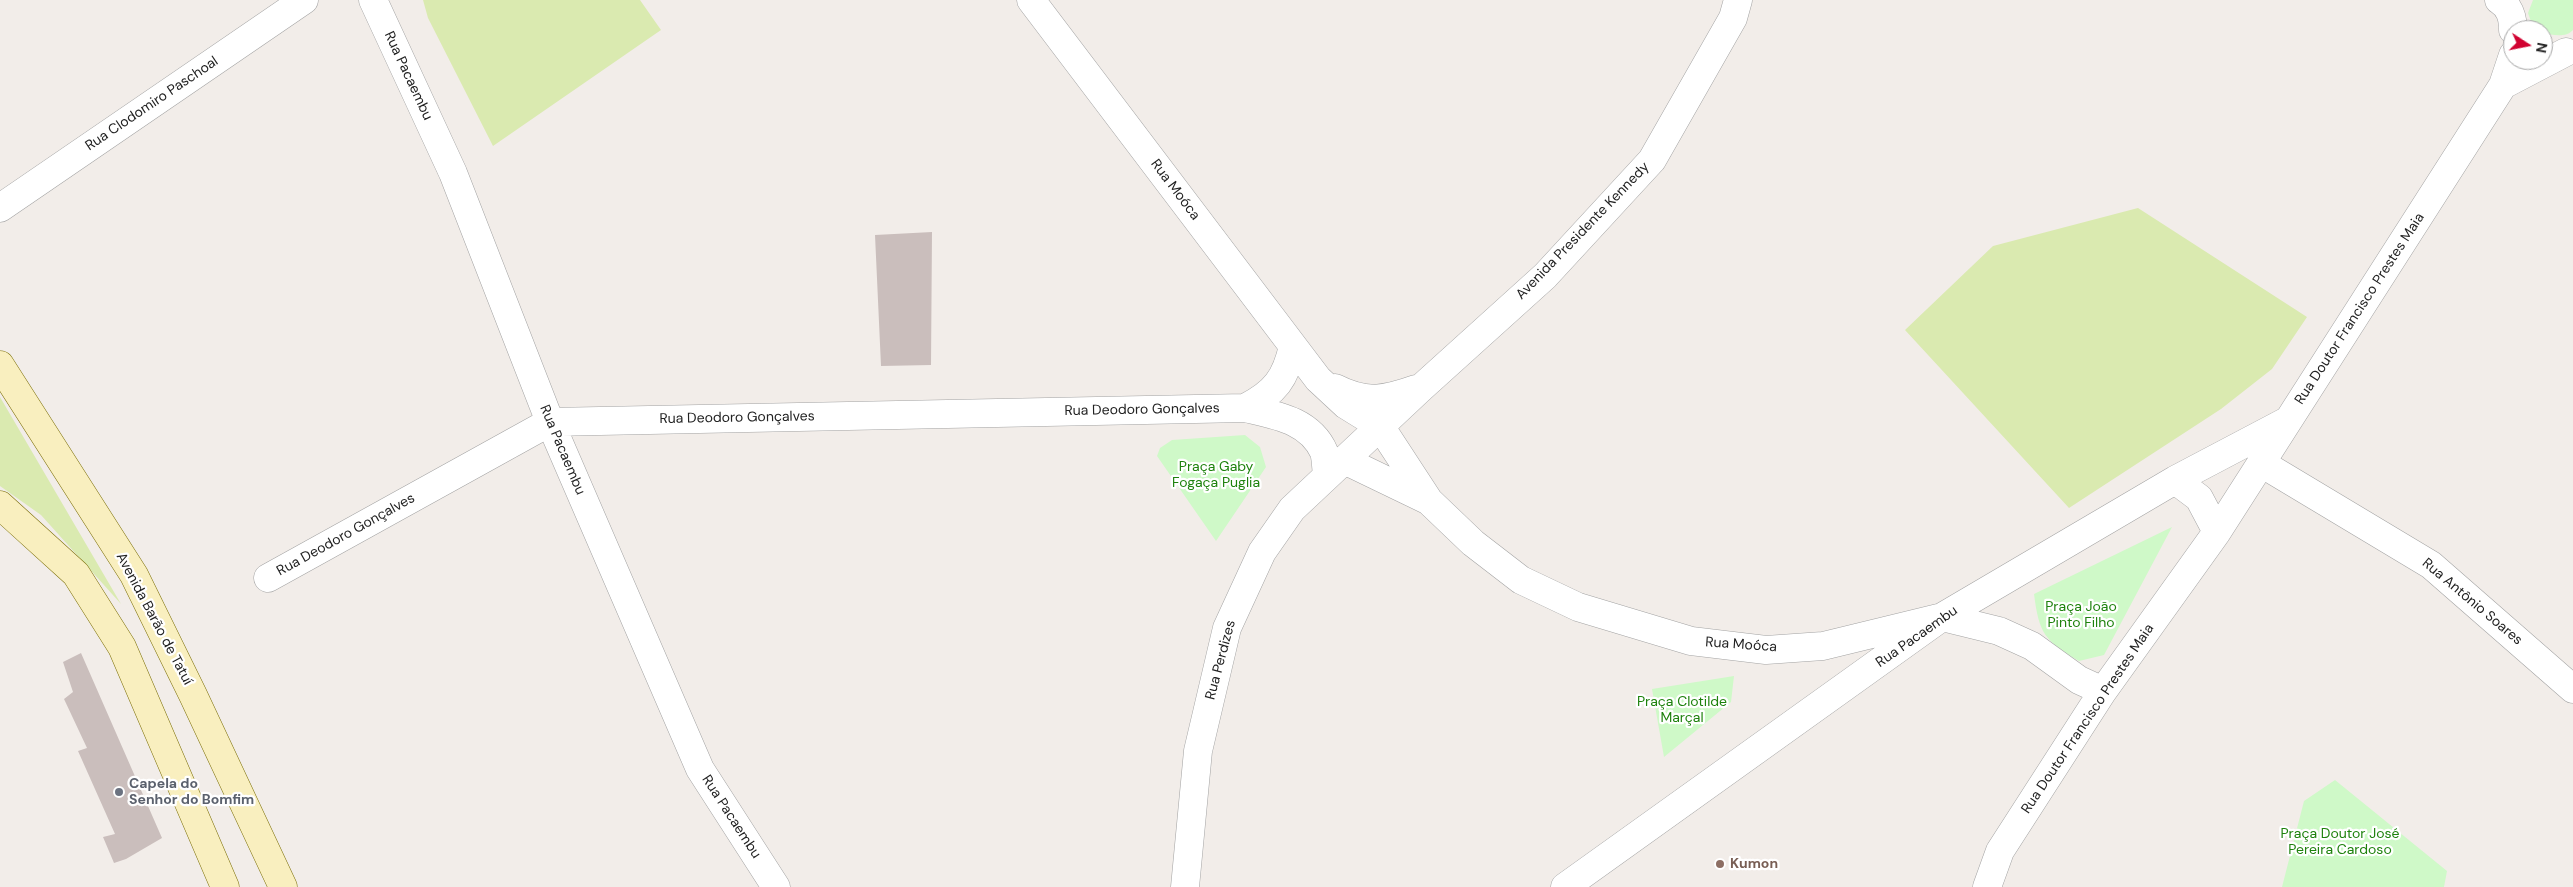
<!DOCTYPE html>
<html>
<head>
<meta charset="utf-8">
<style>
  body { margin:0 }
  #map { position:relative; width:2573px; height:887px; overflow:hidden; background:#f2ede9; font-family:"DM Sans",sans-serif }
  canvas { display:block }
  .north { position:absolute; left:2503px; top:20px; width:50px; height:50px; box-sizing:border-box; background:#fff; border:1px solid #a7a7a7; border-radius:50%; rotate:101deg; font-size:14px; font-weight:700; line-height:20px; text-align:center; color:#222 }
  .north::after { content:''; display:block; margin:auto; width:18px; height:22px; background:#d10231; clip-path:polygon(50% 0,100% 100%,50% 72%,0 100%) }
</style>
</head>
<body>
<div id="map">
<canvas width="2573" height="887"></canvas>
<div class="north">N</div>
</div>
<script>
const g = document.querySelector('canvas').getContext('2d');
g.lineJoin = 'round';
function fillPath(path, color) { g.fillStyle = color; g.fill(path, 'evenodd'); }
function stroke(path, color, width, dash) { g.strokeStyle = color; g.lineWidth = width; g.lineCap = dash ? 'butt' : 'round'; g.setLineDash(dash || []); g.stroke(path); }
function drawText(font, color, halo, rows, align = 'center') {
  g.font = font + ' "DM Sans",sans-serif'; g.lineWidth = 4.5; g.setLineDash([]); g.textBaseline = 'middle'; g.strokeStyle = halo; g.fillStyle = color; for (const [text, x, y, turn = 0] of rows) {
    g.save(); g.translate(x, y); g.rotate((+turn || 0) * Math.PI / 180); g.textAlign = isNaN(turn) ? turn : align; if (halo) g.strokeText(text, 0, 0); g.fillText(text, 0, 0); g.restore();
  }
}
fillPath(new Path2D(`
  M423,0H640L661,30L493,146L428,18Z
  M2138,208L2307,317L2272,369L2221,409L2069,508L1905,330L1993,246Z
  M0,397L121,604L41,515L0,486Z`), '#daeab0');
fillPath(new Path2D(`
  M2533,0H2573V30C2566,38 2552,35 2543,33V30H2534L2528,13Z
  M1245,435L1260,447L1266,467L1216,541L1157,456L1160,448L1172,440Z
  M2172,527L2104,655L2079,661C2045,641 2039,634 2034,594Z
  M1734,676L1731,702L1664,757L1652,689Z
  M2335,780L2447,871L2444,887H2282L2304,801Z`), '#cff9c8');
fillPath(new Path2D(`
  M932,232L931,365L881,366L875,235Z
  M81,653L162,838L126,859L114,863L103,837L115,834L78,751L87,748L64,699L73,692L63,662Z`), '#cabebc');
const minor = new Path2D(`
  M373,0L453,173L550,422L700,769L776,887
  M1031,0L1318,379L1346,405L1380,426L1429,501L1473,543L1521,580L1578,607L1691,641L1766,650L1823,646L1942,617L1999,631L2032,646L2079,680L2103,691
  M2499,0C2510,7 2513,17 2513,30
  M2503,85L2566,52
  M0,208L304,0
  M1335,388C1366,404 1385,400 1416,389
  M1245,408C1275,393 1286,378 1293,346
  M1344,460L1429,501
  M2261,463L2431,565L2573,689
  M2175,480L2199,498L2217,532
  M268,578L550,422L1245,408C1275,415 1310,420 1324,452C1326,458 1326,468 1327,475
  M1185,887L1198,751L1227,628L1262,552L1292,509L1421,388L1545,276L1652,160L1733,18L1738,0
  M1565,887L1942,617L2175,480L2287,421
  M1987,887L2000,851L2103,691L2217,532L2503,85L2513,55`);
const secondary = new Path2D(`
  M0,365L134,575L193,695L283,887
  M0,505L76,574L122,647L225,887`);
stroke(minor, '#a3a3a3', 29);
stroke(secondary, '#7b6e06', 29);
stroke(minor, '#fff', 28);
stroke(secondary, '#f9efbf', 28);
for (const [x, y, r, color] of [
  [119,792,5,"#6b7280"],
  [1720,864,5,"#8d6e63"]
]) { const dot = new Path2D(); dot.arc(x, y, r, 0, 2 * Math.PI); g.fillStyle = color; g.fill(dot); stroke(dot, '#fff', 2); }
drawText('14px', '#222', '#fff', [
  ["Rua Pacaembu",408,76,65],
  ["Rua Clodomiro Paschoal",152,104,-34],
  ["Rua Moóca",1175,190,53],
  ["Avenida Presidente Kennedy",1583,231,-46],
  ["Rua Doutor Francisco Prestes Maia",2360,309,-57],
  ["Rua Deodoro Gonçalves",1142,410,-1],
  ["Rua Deodoro Gonçalves",737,418,-1],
  ["Rua Pacaembu",562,450,67],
  ["Rua Deodoro Gonçalves",346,535,-29],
  ["Rua Antônio Soares",2472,602,40],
  ["Avenida Barão de Tatuí",154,619,62],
  ["Rua Pacaembu",1917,637,-35],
  ["Rua Moóca",1741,645,4],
  ["Rua Perdizes",1221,660,-75],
  ["Rua Doutor Francisco Prestes Maia",2088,719,-56],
  ["Rua Pacaembu",731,817,57]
]);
drawText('14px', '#1e820d', '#fff', [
  ["Praça Gaby",1216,467],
  ["Fogaça Puglia",1216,483],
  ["Praça João",2081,607],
  ["Pinto Filho",2081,623],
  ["Praça Clotilde",1682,702],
  ["Marçal",1682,718],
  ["Praça Doutor José",2340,834],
  ["Pereira Cardoso",2340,850]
]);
drawText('bold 14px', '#5b616d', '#fff', [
  ["Capela do",129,784],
  ["Senhor do Bomfim",129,800]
], 'left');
drawText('bold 14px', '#785e54', '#fff', [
  ["Kumon",1730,864]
], 'left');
</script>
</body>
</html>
